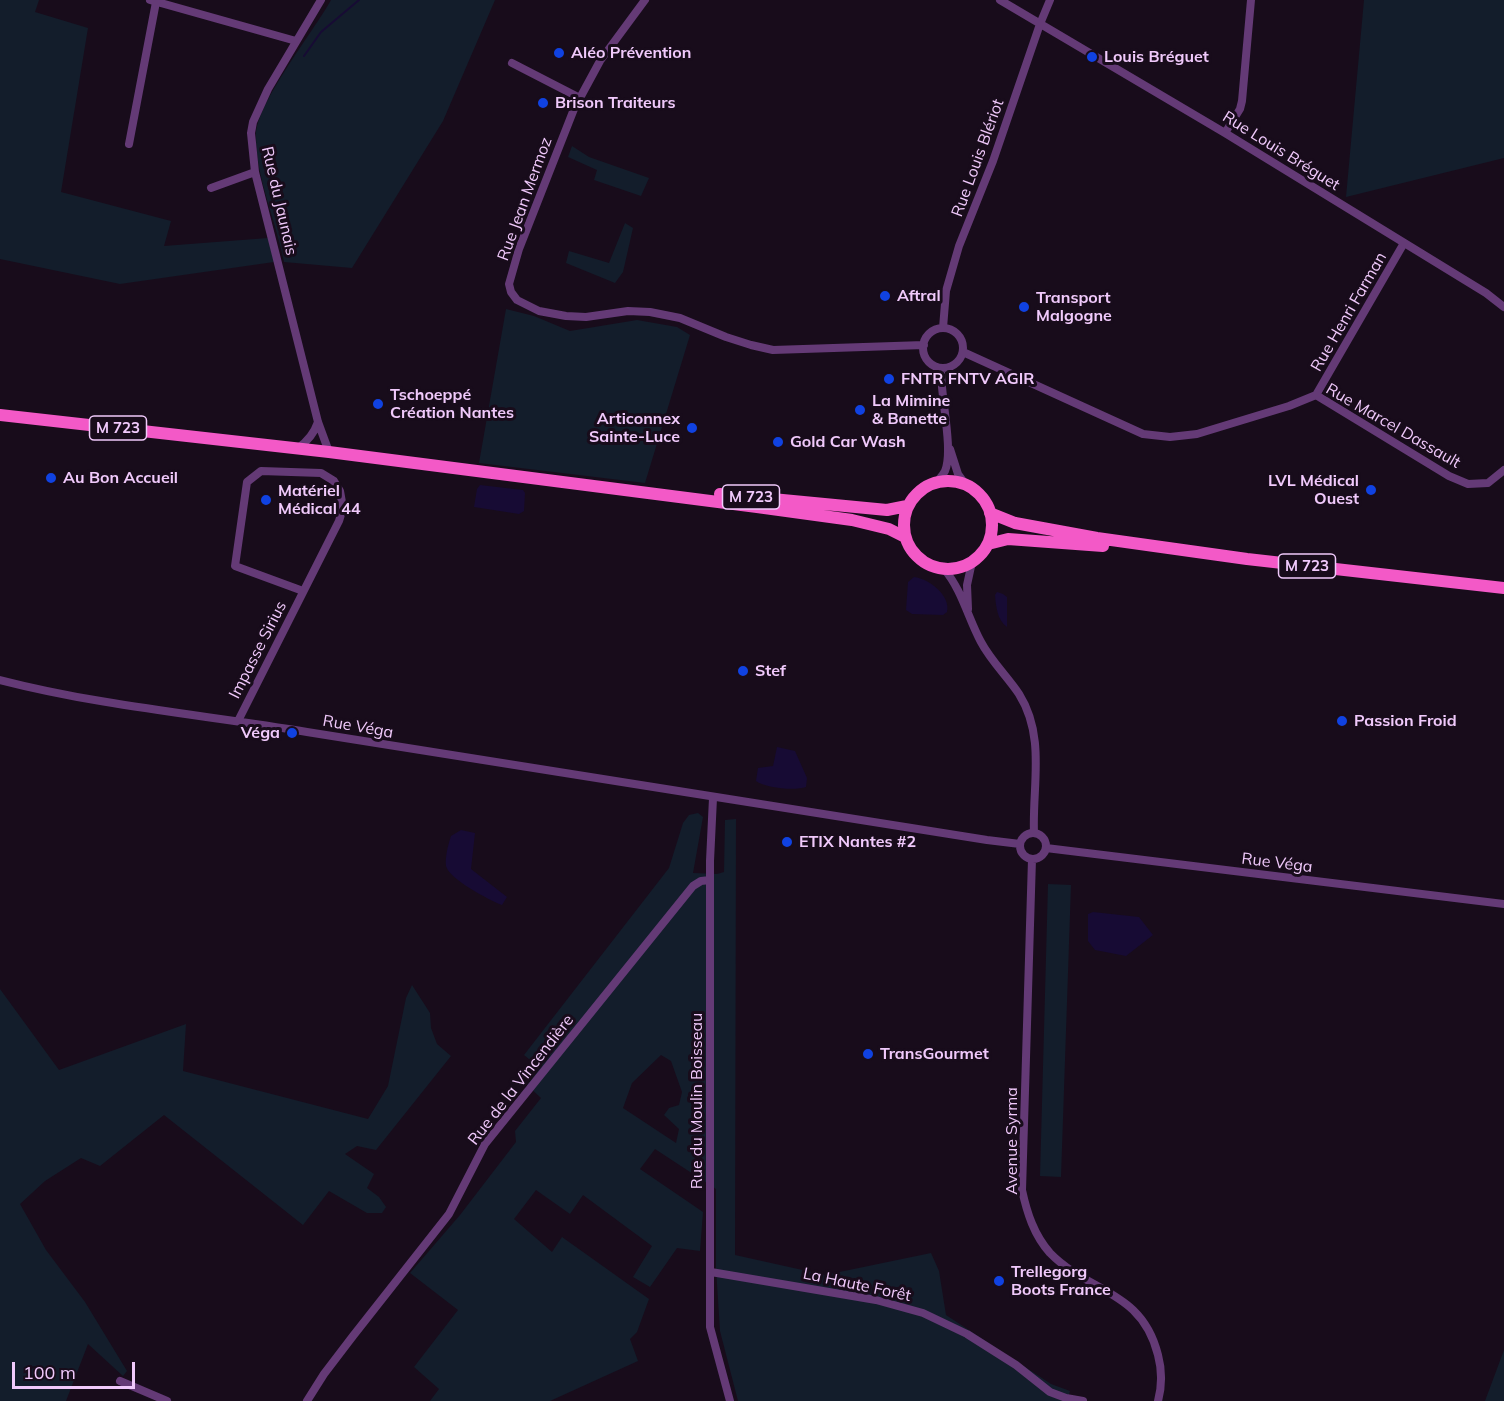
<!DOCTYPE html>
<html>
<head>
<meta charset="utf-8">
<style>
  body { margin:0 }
  #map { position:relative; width:1504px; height:1401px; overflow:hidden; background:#180c1b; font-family:Mulish,sans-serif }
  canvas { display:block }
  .scale { position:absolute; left:12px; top:1362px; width:123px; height:27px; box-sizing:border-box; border:3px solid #f0c9fb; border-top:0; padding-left:8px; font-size:18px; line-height:21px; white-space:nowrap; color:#f0c9fb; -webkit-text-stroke:4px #180c1b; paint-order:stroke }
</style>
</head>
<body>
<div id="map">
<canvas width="1504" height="1401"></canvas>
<div class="scale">100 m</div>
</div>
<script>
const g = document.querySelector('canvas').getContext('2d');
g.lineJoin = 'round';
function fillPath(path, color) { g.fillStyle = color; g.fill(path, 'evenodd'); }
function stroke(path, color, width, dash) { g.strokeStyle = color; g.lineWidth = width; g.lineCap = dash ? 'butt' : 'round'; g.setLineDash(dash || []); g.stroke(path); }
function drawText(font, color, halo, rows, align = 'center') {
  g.font = font + ' Mulish,sans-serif'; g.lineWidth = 6; g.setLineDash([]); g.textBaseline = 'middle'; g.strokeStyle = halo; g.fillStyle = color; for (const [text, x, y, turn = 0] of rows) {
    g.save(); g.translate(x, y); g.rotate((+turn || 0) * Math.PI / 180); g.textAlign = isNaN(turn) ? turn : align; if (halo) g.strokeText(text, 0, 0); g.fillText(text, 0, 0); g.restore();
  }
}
fillPath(new Path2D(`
  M0,0H39L35,12L88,28L61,192L171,221L164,246L268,238L274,262L120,284L0,259Z
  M331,0H495L443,121L352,268L284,262C276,220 256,179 256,136C255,105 314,31 331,0Z
  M1364,0H1504V158L1346,197Z
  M572,146L589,157L649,178L641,196L594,180L597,170L568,157Z
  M625,223L633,228L623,272L615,283L566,263L569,251L609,263Z
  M506,309L534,316L570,331L637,320L677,327L690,335L645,483L479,463Z
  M698,813L703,817L693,873L717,874L724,872L725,820L736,819L735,1255L825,1275L931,1253L939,1271L946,1315L1051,1384L1070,1391L1067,1401H738L720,1331L716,1268V1189L655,1149L640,1169L703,1212L700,1251L677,1248L650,1287L633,1277L652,1246L583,1195L570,1214L536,1190L514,1219L552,1252L562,1237L649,1299L637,1332L630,1339L638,1361L550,1401H430L439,1389L414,1367L458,1310L410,1273L460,1215L516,1142L515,1131L541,1098L527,1085L540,1068L524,1055L669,868L683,823L689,815ZM661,1055L671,1061L682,1092L679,1105L669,1108L664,1115L679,1129L676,1143L623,1108L632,1083Z
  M1048,884L1071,885L1061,1177L1040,1176Z
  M412,985L430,1013L431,1028L437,1044L451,1056L376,1150L357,1146L345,1154L374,1174L367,1188L379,1197L386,1207L382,1213H367L329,1191L303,1225L164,1115L100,1166L81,1158L45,1181L20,1204L46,1250L85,1302L127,1371L123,1376L88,1344L66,1401H0V989L59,1070L186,1024L183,1071L368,1119L388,1086L406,998Z
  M1504,1350V1401H1485Z`), '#131d2b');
fillPath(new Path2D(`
  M480,485L523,490L525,493L524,511L519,514L474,507L477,489Z
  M914,577C930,579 951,596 947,612L943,615L912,614L906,610L908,582Z
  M997,592L1003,594L1007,597V627C997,620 996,606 995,595Z
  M777,747L795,751L807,778L806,787C795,791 765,788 756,781L758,768L773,766Z
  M461,830L475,833L471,869L507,897L502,905C489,900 449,879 446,866C445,857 448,845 451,836Z
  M1093,912L1139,917L1153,935L1126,956L1095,950L1088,941V914Z`), '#170b34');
stroke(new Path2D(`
  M304,56L321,32L359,0`), '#170b34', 2);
stroke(new Path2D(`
  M150,0L296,41
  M321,0L268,89L253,122L251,133L255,172L318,422L329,452
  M645,0L600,61L574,109L519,249L509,284L511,292L517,300L539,311L566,316L586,317L628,311L650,312L680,318L726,337L751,345L773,350L924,345
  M1000,0L1225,133L1486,293L1504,307
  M512,63L580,98
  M1225,133L1240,109L1242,101L1251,0
  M129,144L156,2
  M211,188L255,172
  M943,328L946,291L959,246L993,161L1040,24L1050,0
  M923 348a20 20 0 1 1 40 0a20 20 0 1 1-40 0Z
  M963,352L1143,434L1170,437L1197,434L1289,406L1316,395L1449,476L1468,484L1488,483L1504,470
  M1316,395L1404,243
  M297,449C307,442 314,434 318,422
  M950,449L958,474L966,485
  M937,482C940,478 943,475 945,471C954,450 940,394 941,368
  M944,569C962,590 968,618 981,642C991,661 1007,676 1019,694C1046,737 1032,786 1034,833
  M968,609L967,585L972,562
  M0,680C101,706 205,715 307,732C533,770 760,805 987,840L1020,844
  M238,721L339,521L343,508L340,491L334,481L321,473L261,471L247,482L235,566L303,591
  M713,798L710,861V1327L730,1401
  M1020 846a13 13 0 1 1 26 0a13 13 0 1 1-26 0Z
  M1046,848L1504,904
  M1032,859L1022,1190C1027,1213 1034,1235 1050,1253C1089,1293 1142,1290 1158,1355C1162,1370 1162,1386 1158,1401
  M711,1272L876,1300L923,1313L967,1334L1016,1365L1050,1392L1066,1398L1083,1401
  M120,1381L167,1401
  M307,1401L324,1374L353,1336L449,1214L485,1144L693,886L701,881L710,880`), '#643a76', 8);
stroke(new Path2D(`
  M0,415L329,452L757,507L852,520L889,529L905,537
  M904 525a44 44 0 1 1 88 0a44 44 0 1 1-88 0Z
  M720,494L887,510L907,506
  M990,513L1015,523L1097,538L1247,559L1504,588
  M988,544L1008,539L1103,546`), '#f359c7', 12);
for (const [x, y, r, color] of [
  [559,53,6,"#1042e1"],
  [1092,57,6,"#1042e1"],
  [543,103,6,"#1042e1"],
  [885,296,6,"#1042e1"],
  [1024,307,6,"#1042e1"],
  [889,379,6,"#1042e1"],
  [378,404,6,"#1042e1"],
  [860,410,6,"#1042e1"],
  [692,428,6,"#1042e1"],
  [778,442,6,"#1042e1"],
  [51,478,6,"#1042e1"],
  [1371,490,6,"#1042e1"],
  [266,500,6,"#1042e1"],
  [743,671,6,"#1042e1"],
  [1342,721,6,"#1042e1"],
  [292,733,6,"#1042e1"],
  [787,842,6,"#1042e1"],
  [868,1054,6,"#1042e1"],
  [999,1281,6,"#1042e1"]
]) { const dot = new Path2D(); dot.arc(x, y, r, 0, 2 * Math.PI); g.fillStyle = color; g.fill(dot); stroke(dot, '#180c1b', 2); }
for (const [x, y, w] of [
  [118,428,57],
  [751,497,57],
  [1307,566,57]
]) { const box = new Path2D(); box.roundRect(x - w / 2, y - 12, w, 24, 4.5); g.fillStyle = '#180c1b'; g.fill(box); stroke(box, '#f0c9fb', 1.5); }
drawText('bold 15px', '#f0c9fb', null, [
  ["M 723",118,428],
  ["M 723",751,497],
  ["M 723",1307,566]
]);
drawText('bold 16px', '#f0c9fb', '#180c1b', [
  ["Aléo Prévention",571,53],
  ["Louis Bréguet",1104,57],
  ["Brison Traiteurs",555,103],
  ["Aftral",897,296],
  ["Transport",1036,298],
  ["Malgogne",1036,316],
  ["FNTR FNTV AGIR",901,379],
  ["Tschoeppé",390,395],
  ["Création Nantes",390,413],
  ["La Mimine",872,401],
  ["& Banette",872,419],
  ["Articonnex",680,419,"right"],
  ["Sainte-Luce",680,437,"right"],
  ["Gold Car Wash",790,442],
  ["Au Bon Accueil",63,478],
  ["LVL Médical",1359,481,"right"],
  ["Ouest",1359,499,"right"],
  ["Matériel",278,491],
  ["Médical 44",278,509],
  ["Stef",755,671],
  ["Passion Froid",1354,721],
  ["Véga",280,733,"right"],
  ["ETIX Nantes #2",799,842],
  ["TransGourmet",880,1054],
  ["Trellegorg",1011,1272],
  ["Boots France",1011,1290]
], 'left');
drawText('16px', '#f0c9fb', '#180c1b', [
  ["Rue Louis Bréguet",1281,151,32],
  ["Rue Louis Blériot",978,158,-70],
  ["Rue Jean Mermoz",525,199,-70],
  ["Rue du Jaunais",279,201,77],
  ["Rue Henri Farman",1349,312,-60],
  ["Rue Marcel Dassault",1393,426,30],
  ["Impasse Sirius",258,650,-63],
  ["Rue Véga",358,727,10],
  ["Rue Véga",1277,863,7],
  ["Rue de la Vincendière",521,1080,-52],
  ["Rue du Moulin Boisseau",697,1101,-90],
  ["Avenue Syrma",1012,1141,-90],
  ["La Haute Forêt",857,1285,12]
]);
</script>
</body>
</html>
